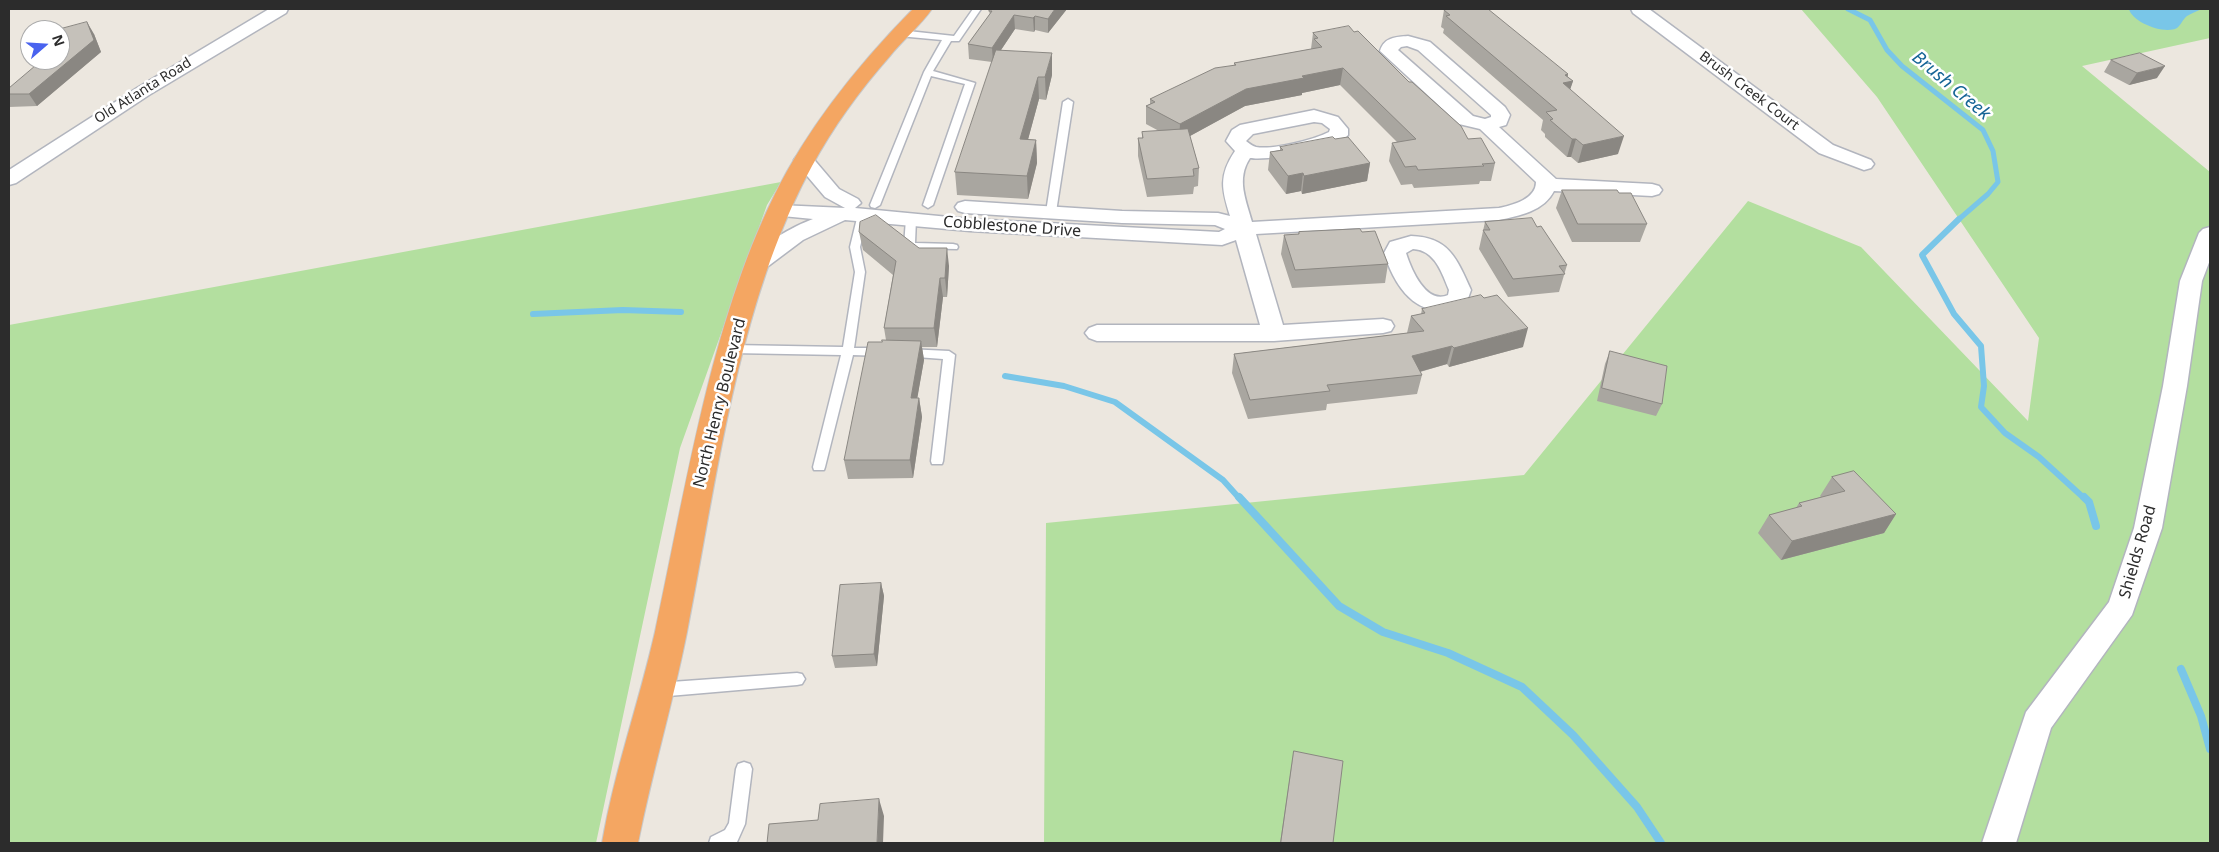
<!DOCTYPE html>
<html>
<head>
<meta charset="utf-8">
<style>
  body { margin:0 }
  #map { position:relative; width:2219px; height:852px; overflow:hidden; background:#ece7df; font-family:"Noto Sans",sans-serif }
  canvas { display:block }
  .frame { position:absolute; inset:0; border:10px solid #2c2c2c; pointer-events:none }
  .north { position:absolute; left:20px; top:20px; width:50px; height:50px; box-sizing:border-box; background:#fff; border:1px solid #ababab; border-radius:50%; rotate:71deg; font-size:14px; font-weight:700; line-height:20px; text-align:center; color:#2c2c2c }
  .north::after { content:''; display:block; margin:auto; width:18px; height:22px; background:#4963ef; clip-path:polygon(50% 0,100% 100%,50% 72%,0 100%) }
</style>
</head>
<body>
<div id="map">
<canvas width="2219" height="852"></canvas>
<div class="frame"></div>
<div class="north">N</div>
</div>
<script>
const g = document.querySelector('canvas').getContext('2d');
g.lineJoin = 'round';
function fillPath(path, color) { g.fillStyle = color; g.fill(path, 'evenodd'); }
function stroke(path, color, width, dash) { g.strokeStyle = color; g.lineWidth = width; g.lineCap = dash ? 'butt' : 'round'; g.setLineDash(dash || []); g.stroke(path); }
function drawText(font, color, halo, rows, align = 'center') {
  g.font = font + ' "Noto Sans",sans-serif'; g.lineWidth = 5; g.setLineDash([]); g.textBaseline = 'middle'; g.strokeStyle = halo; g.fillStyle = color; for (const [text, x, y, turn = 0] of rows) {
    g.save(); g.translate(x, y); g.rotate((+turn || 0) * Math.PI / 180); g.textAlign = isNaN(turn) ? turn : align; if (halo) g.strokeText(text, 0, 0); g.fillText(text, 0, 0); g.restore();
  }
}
fillPath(new Path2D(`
  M1801,9H2210V38L2082,66L2210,172V843H1044L1046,523L1524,475L1748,201L1861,247L2028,421L2039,338L1877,97Z
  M781,182L767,205L680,448L596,843H9V325Z`), '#b3df9f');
fillPath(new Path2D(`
  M2129,9H2202C2197,11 2192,13 2187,16C2183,19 2181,25 2177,28C2164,35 2132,22 2129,9Z`), '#79c6e8');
stroke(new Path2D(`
  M1848,9L1870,20L1887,50L1902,66L1983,130L1993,151L1998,182L1988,194L1958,220`), '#79c6e8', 5);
stroke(new Path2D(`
  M1959,219L1922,255L1954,314L1981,346L1984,386L1981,407L2005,433L2039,457L2085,499
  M533,314L623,310L681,312
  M1005,376L1064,386L1115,402L1223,480L1240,499`), '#79c6e8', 6);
stroke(new Path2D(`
  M1239,497L1339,606L1383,632L1448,653L1522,687L1573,735L1637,807L1661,843
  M2084,497L2089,502L2096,526
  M2181,669L2201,716L2210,749`), '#79c6e8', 8);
const lane = new Path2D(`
  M973,9H981L959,41H951L933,71L975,83L933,205L928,208L923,205L965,84L931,76L880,205L875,208L871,207L870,205L924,72L942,40L899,36L895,33L899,30L954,36Z
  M1068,99L1073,102L1056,212L1051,215L1046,212L1063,102Z
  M863,211L868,214L860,247L865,272L854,348H882L888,352L882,356L853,355L825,467L824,470H814L813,467L841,355L732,353L726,349L732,345L843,347L855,272L850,247L858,214Z
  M911,216L916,219L915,243L953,244L957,245L958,247L957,249L905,248L904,246L906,219Z
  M907,349L949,351L955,355L943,461L942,464H932L931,461L943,359L903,356L901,353L903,350Z
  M797,673L802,674L805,679L802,684L797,685L657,697L652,695L649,690L652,685L657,683Z
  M744,762L750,764L752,769L745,824L737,842L709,843L711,837L725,830L729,823L736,769L738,764Z`);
const street = new Path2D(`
  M269,9H288L286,13L149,95L16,183L9,185V170L137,88Z
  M1631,9H1649L1833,145L1871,160L1874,164L1871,168L1864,170L1819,153L1633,13Z
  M1408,36L1430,42L1505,107L1510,115L1506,125L1499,127L1556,179L1652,184L1659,186L1662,190L1659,194L1652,196L1554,191C1544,211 1519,216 1499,220L1256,234L1283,325L1383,319L1391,321L1394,326L1391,331L1383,333L1274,341H1097L1089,338L1085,333L1089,328L1097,325H1260L1236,240L1222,245L970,231L845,220L803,240L767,267L759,269L751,267L748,262C759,245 794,226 813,219L772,215L769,211L772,207L779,205L845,208L825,197L797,164L794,160L797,156L804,154L811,156L839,189L858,199L861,203L855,208L970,219L1219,232L1225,229L1215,225L1122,223L965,213L958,211L955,207L958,203L965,201L1122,211L1218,213L1230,216C1222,190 1218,176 1235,151L1226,141L1232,130L1240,125L1314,110L1338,117L1348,129V135C1337,150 1268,161 1250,158C1236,179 1246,200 1252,222L1499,208C1513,205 1536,199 1536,182L1480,129L1459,124L1380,51C1384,37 1396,37 1408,36ZM1407,46L1418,50L1491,115V117L1485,119L1473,116L1398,50L1401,47ZM1314,122L1322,123L1330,129L1329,132C1313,140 1273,150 1256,147C1252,146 1249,143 1246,141L1253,134Z
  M2210,227V260L2202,281L2187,386L2162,528L2132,615L2051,728L2016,843H1982L2026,712L2109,602L2134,528L2163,386L2180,281L2199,233L2203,229Z
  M1411,236C1449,237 1457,259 1471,290L1466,304C1422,324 1397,293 1384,253L1390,242ZM1413,249C1435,250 1442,273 1449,290L1448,295C1426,305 1411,269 1406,253Z`);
const highway = new Path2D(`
  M913,9H932C920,26 903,40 890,56C860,90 833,127 812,166C737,304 717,480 687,632C673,703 652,772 638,843H602C614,772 639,703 655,632C686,489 710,325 775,194C810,124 859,64 913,9Z`);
stroke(lane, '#b2b5be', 3);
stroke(street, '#b2b5be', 3);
stroke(highway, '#c8c8c8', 2);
fillPath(lane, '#fff');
fillPath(street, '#fff');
fillPath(highway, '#f4a662');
fillPath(new Path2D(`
  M991,9H1067L1048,33L1035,30L1034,32L1015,29L1001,50L1052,75L1046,100L1039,99L1028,139L1036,140L1037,163L1028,199L957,195L955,172L992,62L969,59L968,44L990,14L989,11Z
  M1444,10L1568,74V77L1573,81L1570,89L1618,154L1578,163L1571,157H1567L1545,137V134L1541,130L1543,120L1443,33L1444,29L1441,27Z
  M1313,33L1409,82L1468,139L1495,163L1491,181H1480L1479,184L1414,188L1412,184L1401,185L1389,161L1392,143L1397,142L1340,85L1302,93V95L1245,106L1190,136L1199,168L1198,186L1194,187L1193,194L1147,197L1138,156V138H1142V132L1159,131L1146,124V106L1150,104V99L1234,65V63L1311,49Z
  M94,34L101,52L37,106L9,107V88Z
  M2111,60L2157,78L2129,85L2104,72Z
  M1335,139L1370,163L1367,181L1302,194L1301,191L1286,194L1268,170L1270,152L1280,150V147Z
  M1562,190L1619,193L1647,224L1640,242H1572L1556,208Z
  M1485,222L1537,227L1567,265L1559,292L1508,297L1479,249Z
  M859,232L919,248L949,266L947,297H943L937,347H922L924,360L917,398H919L922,417L913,478L848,479L844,460L882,342L886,340L884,328L893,275L863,250Z
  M1299,232H1362L1388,264L1385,283L1292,288L1281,254L1284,235L1298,234Z
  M1422,309L1523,347L1449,367L1447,364L1420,372L1422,375L1417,394L1327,404L1326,410L1248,419L1232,373L1234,354L1407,333L1411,316L1421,314Z
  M1610,351L1662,404L1656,416L1597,401L1605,364Z
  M1832,477L1896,514L1884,533L1781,560L1758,533L1769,515L1796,508L1799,503L1821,497L1820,496Z
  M881,583L884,596L877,666L835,668L832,656Z
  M1294,751L1333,843H1280L1291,769Z`), '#a9a6a0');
fillPath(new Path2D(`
  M1055,9H1067L1048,33V19Z
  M1014,15L1015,29L993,62L992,48Z
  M1035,16V30L1034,32L1033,18Z
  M87,22L94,34L101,52L37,106L29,94Z
  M1052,53V75L1046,100L1045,77Z
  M2165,66L2157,78L2129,85L2137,73Z
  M1343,68L1340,85L1302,93V95L1245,106L1179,142L1180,124L1246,89L1302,76Z
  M1568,74L1566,82L1573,81L1567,99L1558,101L1565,75Z
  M1038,77L1039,99L1022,162L1020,139Z
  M1624,136L1618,154L1578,163L1583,145Z
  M1572,139H1576L1571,157H1567Z
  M1036,140L1037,163L1028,199L1027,176Z
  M1370,163L1367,181L1302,194L1304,176Z
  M1303,173L1301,191L1286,194L1288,176Z
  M947,248L949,266L947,297L945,278Z
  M940,278L943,297L937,347L934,328Z
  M1528,328L1523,347L1449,367L1454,348Z
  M921,341L924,360L914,417L911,398Z
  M1452,346L1447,364L1408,375L1412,356Z
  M919,398L922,417L913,478L910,460Z
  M1896,514L1884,533L1781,560L1792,541Z
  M881,583L884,596L877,666L874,654Z
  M879,799L884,816L883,843H877Z`), '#8a8782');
const building = new Path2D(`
  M991,9H1055L1048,19L1035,16L1033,18L1014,15L992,48L968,44L992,11H989Z
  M1452,9H1488L1568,74L1565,75L1573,81L1563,83L1624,136L1583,145L1576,139H1572L1550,120L1553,119L1546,112L1557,110L1446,16L1450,15L1444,10Z
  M87,22L94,40L29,94H9V88L42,60H60V30H56Z
  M1349,26L1354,32L1358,31L1409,82H1412L1461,126L1468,139L1481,138L1495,163L1482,164L1484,166L1418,170L1416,166L1405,167L1392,143L1416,139L1343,68L1302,76L1304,78L1246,89L1180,124L1146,106L1155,102L1150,99L1215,68L1236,65L1234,63L1322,47L1314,39L1318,38L1313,33Z
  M996,50L1052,53L1045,77H1038L1020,139L1036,140L1027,176L955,172Z
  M2140,53L2165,66L2137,73L2111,60Z
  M1188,129L1199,168L1193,169L1194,176L1147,179L1138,138H1143L1142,132Z
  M1333,137L1335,139L1348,137L1370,163L1304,176L1303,173L1288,176L1270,152L1283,150L1280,147Z
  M1562,190H1617L1619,193H1631L1647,224H1578Z
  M876,215L919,248H947L945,278H940L934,328H884L896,261L859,232L860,222Z
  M1532,218L1537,227L1541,226L1567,265L1559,266L1565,274L1513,279L1483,230H1490L1485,222Z
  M1360,229L1362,232L1375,231L1388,264L1295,270L1284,235L1299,234V232Z
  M1481,295L1484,298L1497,295L1528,328L1454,348L1452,346L1412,356L1422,375L1327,385L1330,391L1250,400L1234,354L1424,331L1411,316L1425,313L1422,309Z
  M882,340L921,341L911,398H919L910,460H844L868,342H882Z
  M1610,351L1667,366L1662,404L1602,388Z
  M1854,471L1896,514L1792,541L1769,515L1802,506L1799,503L1845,491L1832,477Z
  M881,583L874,654L832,656L840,585Z
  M1294,751L1343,761L1333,843H1281Z
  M879,799L877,843H767L769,824L818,820L820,804Z`);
fillPath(building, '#c5c1ba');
stroke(building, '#8a8782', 1);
drawText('14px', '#2c2c2c', '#fff', [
  ["Old Atlanta Road",143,91,-32],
  ["Brush Creek Court",1749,91,37]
]);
drawText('16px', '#2c2c2c', '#fff', [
  ["Cobblestone Drive",1012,227,4],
  ["North Henry Boulevard",720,403,-76],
  ["Shields Road",2138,552,-74]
]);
drawText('italic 18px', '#166596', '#fff', [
  ["Brush Creek",1951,86,40]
]);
</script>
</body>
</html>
